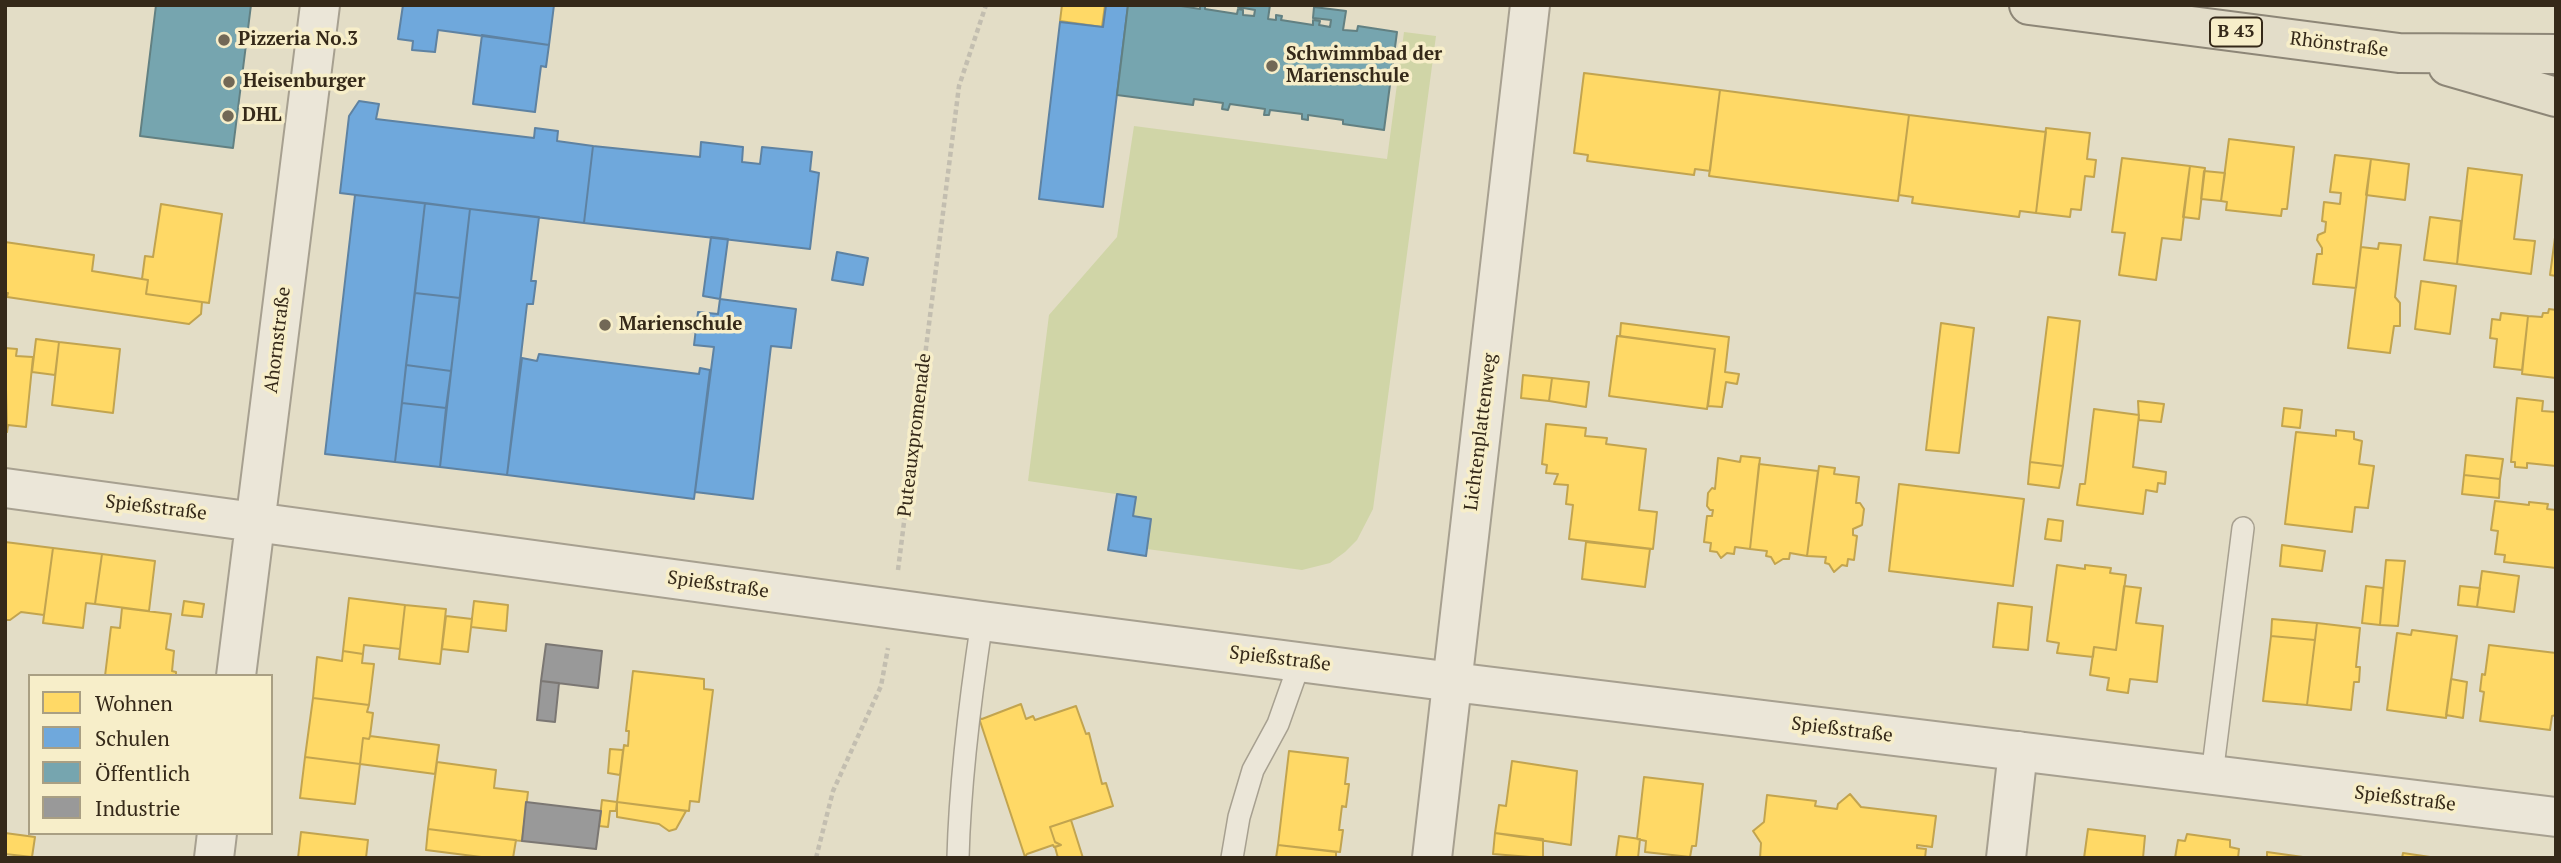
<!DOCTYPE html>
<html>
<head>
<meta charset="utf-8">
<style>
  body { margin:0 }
  #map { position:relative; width:2561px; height:863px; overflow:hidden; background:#e3ddc6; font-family:"PT Serif",serif }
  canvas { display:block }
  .frame { position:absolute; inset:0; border:7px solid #352919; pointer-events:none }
  .legend { position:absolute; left:28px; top:674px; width:245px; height:161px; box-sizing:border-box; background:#f7eec9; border:2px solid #a99f83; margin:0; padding:9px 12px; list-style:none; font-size:21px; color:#352919 }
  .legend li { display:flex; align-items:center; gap:14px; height:35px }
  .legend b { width:35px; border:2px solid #a99f83 }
</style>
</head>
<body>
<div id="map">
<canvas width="2561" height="863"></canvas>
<div class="frame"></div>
<ul class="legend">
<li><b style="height:19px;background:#ffd966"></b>Wohnen</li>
<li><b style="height:19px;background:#6fa8dc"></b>Schulen</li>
<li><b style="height:19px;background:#76a5af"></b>Öffentlich</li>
<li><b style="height:19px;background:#999"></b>Industrie</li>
</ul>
</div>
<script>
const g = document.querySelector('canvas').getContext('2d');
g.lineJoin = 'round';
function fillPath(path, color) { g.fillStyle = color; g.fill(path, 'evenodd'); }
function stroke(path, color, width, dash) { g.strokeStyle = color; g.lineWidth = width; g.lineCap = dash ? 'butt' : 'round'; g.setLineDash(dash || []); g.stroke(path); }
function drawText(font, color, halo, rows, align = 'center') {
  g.font = font + ' "PT Serif",serif'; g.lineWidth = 7; g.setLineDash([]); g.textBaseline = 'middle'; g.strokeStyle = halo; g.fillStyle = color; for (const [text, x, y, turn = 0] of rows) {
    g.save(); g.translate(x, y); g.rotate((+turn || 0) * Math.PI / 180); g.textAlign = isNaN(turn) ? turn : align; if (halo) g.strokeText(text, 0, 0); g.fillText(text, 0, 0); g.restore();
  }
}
fillPath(new Path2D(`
  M1404,32L1436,36L1373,509L1357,540L1345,552L1330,563L1302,570L1147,549L1151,519L1133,516L1136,497L1028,481L1049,315L1117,237L1134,126L1387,159Z`), '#d0d5a7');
const homes = new Path2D(`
  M1062,5H1105L1102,27L1060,21Z
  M1584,73L1720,90L1710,171L1695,169L1694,175L1587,161L1588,155L1574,153Z
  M1720,90L1909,115L1898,201L1709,176Z
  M1909,115L2046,132L2036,213L2020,211L2019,217L1912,203L1913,197L1899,195Z
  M2046,128L2090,133L2087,159L2096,160L2094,177L2085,176L2081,210L2071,209L2070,217L2036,213Z
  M2229,139L2294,147L2287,209H2282L2281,216L2226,210L2227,202L2221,201Z
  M2335,155L2371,159L2356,288L2313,284L2317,254H2322V248L2317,240L2318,235L2325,232L2326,222L2322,221L2324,202L2340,204L2341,193L2330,192Z
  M2122,158L2190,166L2181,240L2162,238L2156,280L2119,275L2125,233L2112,232Z
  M2371,159L2409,164L2405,200L2366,195Z
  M2190,166L2205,168L2199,219L2183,217Z
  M2468,168L2522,175L2514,239L2535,241L2531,274L2457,264Z
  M2204,171L2225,173L2221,201L2201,199Z
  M161,204L222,214L209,303L146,294L148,280L142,279L145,256L153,257Z
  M2430,217L2461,221L2457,264L2424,260Z
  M2556,230V276L2550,275Z
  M5,242L94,255L92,271L148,280L146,294L202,302L201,314L189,324L7,297L8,293H5Z
  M2379,243L2401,245L2395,297L2400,303V326H2394L2390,353L2348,348L2361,247L2378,249Z
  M2421,281L2456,286L2450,334L2415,329Z
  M2549,309L2556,310V378L2522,374L2528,316L2542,317L2543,313H2548Z
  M2501,313L2528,316L2522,370L2494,367L2497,339L2490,338L2492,319L2500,320Z
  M2048,317L2080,321L2063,466L2030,462Z
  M1621,323L1729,337L1725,372L1739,374L1737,384L1726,382L1722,407L1708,406L1715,349L1620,336Z
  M1941,323L1974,328L1959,453L1926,450Z
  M1617,336L1715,349L1707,409L1609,396Z
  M36,339L59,342L55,375L32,372Z
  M59,342L120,349L113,413L52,405Z
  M5,348L17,349L16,356L33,357L26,427L8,425L7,432Z
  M1523,375L1552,378L1549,401L1521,398Z
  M1552,378L1589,382L1586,407L1549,401Z
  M2517,398L2543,401L2542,411L2556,412V466L2527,463V468L2515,467V462H2511Z
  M2138,401L2164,404L2161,422L2139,420Z
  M2284,408L2302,410L2300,428L2282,426Z
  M2094,409L2139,415L2133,467L2166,472L2165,484L2158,483L2157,492L2146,490L2143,514L2077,505L2080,484H2085Z
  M1546,424L1586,428L1585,436L1607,438L1606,444L1646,449L1639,510L1657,512L1653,549L1569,539L1573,505L1566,504L1568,485L1554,484L1558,474L1546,473L1547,465L1542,464Z
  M2336,430L2354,432V439L2362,441L2359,464L2374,466L2368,508L2355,507L2352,532L2285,524L2296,432L2336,436Z
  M2466,455L2503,459L2500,479L2464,475Z
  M1741,456L1760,458L1750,549L1735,547L1734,554L1727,553L1721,558L1717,552L1710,551L1711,543L1704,542L1707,516H1712L1713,510H1710L1707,506L1708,493L1712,488L1715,489L1718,458L1740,462Z
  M2030,462L2063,466L2059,488L2028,484Z
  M1759,464L1818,471L1807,556L1790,553L1789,559H1783L1775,564L1771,557L1766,556L1767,551L1750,549Z
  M1819,466L1835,468L1834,474L1859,477L1856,503H1860L1864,509L1862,525L1853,529V535L1857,536L1854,560L1848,559L1847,566L1842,565L1834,572L1829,564L1825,563L1826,557L1807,556Z
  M2464,475L2500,479L2499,498L2462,494Z
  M1899,484L2024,499L2013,586L1889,571Z
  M2495,501L2529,505V502L2548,504L2547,509L2556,510V568L2504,562L2505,555L2495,554L2498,531L2491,530Z
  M2048,519L2063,521L2061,541L2045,539Z
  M5,542L53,548L44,615L21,612L10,620H5Z
  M1586,542L1650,549L1645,587L1582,579Z
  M2282,545L2325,551L2322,571L2280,566Z
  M53,548L102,554L95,604L86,603L83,628L43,623Z
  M102,554L155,561L149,611L95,604Z
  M2386,560L2405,561L2398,626L2380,625Z
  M2057,565L2085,569V565L2111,568L2110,573L2126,575L2116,650L2094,647L2093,657L2057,653L2059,643L2047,641Z
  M2482,571L2519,576L2514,612L2477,607Z
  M2124,586L2141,588L2136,623L2163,626L2157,682L2130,679L2128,693L2107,690L2109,678L2090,675L2094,647L2116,650Z
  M2366,586L2383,588L2380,625L2362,623Z
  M2460,586L2480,588L2477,607L2458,605Z
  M349,598L405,605L400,649L364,645L363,654L343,651Z
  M184,601L204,604L202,617L182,615Z
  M474,601L508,605L506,631L471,627Z
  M1998,603L2032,607L2028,650L1993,647Z
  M405,605L446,609L440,664L399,659Z
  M122,608L171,614L166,649L174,651L172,671L176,672V676H105L111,627L120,628Z
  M446,616L472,619L468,652L442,649Z
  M2272,619L2317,623L2315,640L2271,636Z
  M2317,623L2360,628L2356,667H2360L2359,682H2354L2351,710L2307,705Z
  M2412,630L2457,636L2446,718L2387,710L2397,633L2411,635Z
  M2271,636L2315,640L2307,705L2263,701Z
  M2489,645L2556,653V715L2552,716L2550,730L2480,721L2484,692L2480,691L2482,674L2485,675Z
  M343,651L363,654L362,663L374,664L369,705L313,698L317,657L342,661Z
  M633,671L704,679V689L713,690L699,802L690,801L689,811L617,802L624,745L628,746L629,731H626Z
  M2451,679L2467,682L2463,718L2446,715Z
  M313,698L369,705L367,712L373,713L370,736L369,739L363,738L360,764L305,757Z
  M1021,704L1026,719L1033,716L1035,720L1076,706L1086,734L1089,733L1102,784L1106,783L1113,806L1050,827L1055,842L1061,845L1054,847L1053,845L1027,854L1025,857L979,718L982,719Z
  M370,736L439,745L435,774L360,764L363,738L369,739Z
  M610,749L623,750L620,775L608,773Z
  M1289,751L1348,758L1345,784H1349L1346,807L1342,806L1339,830H1343L1340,852L1278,845Z
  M305,757L360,764L355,804L300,798Z
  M1512,761L1577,771L1571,845L1495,833L1499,805L1506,806Z
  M437,762L496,770L494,788L528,792L522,841L428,829Z
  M1644,777L1703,784L1696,846H1692L1690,857L1645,852L1646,841L1637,839Z
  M1850,794L1861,807L1936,816L1932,847L1917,845V848L1926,849L1925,858H1760L1761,843L1753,831L1764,822L1767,795L1816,801L1815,806L1837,809L1838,804Z
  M602,800L617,802L616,811H610L608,827L599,826Z
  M617,802L686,811L676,829L669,831L659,824L617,817Z
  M1071,820L1083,858H1058L1055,847L1061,845L1055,842L1050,827Z
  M428,829L516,840L513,858H489L426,850Z
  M2088,829L2145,836L2143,858H2084Z
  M301,832L368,840L366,858H298Z
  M5,833L35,837L32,857L5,854Z
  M1495,833L1543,839V858L1493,854Z
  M2187,834L2230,840V847L2239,849L2238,858H2175L2178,840L2185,841Z
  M1619,836L1640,839L1638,858H1616Z
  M1278,845L1336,852V858H1276Z
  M2267,852L2310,858H2267Z
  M2403,853L2437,858H2402Z`);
fillPath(homes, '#ffd966');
stroke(homes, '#c2a44f', 2);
const schools = new Path2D(`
  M403,5H554L549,45L438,30L435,52L412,50L413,41L398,39Z
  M1106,5H1128L1103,207L1039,199L1060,22L1103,27Z
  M482,35L549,45L546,67L541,66L535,112L473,104Z
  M359,101L379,104L376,119L534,138L535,128L558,131L557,141L593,146L584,223L340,193L349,116Z
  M701,142L743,147L742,162L760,164L762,147L812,152L810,171L819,173L810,249L584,223L593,146L700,157Z
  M355,195L425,203L395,462L325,454Z
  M425,203L470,209L460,298L415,293Z
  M470,209L539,217L531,281H536L533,304H527L507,475L440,467Z
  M711,237L728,239L720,299L703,296Z
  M837,252L868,258L863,285L832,280Z
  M415,293L460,298L451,371L406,365Z
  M720,299L796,309L791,348L771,346L753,499L695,492L714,347L694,345L698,312L718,314Z
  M539,354L699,374L700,368L710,370L694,499L507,475L522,358L537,361Z
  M406,365L451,371L446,408L402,403Z
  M402,403L446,408L440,467L395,462Z
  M1117,494L1136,497L1133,516L1151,519L1146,556L1108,550Z`);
fillPath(schools, '#6fa8dc');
stroke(schools, '#5e82a2', 2);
const public = new Path2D(`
  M156,5H251L233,148L140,136Z
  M1128,5H1175L1200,9V5H1202L1205,6V9L1237,14L1238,9L1243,10V15L1254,16L1255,10L1238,7V5H1270L1268,19L1276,20V15L1282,16L1281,20L1313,25V20L1320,21L1319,25L1330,27L1331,20L1313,18L1314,7L1346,11L1343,30L1357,31L1358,26L1397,32L1384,130L1343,124V120L1308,115V120L1302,119V114L1270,110L1269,115H1264L1265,109L1230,104L1228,110L1222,109L1223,103L1194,99L1193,105L1117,95Z`);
fillPath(public, '#76a5af');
stroke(public, '#628082', 2);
const industry = new Path2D(`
  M546,644L602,651L598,688L541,681Z
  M541,681L559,683L555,722L537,720Z
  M526,802L601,811L596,849L522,841Z`);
fillPath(industry, '#999');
stroke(industry, '#7b7773', 2);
const service = new Path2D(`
  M2212,775L2243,528
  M958,858C960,778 970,700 982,621
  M1232,858L1239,817L1253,770L1278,724L1300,662`);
const minor = new Path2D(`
  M5,488L982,621L1453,682L2556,817
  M236,676L320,5
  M214,858L217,833
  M1432,858L1530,5
  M2006,858L2018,751`);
const primary = new Path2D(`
  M2029,5L2399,53L2556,54
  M2448,66L2556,97`);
stroke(service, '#a7a090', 24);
stroke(minor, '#a7a090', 42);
stroke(primary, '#8d8677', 42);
stroke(new Path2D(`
  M898,570L959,86L986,5
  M816,858L833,791L881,686L888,648`), '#c3beb0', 4.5, [5, 3.5]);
stroke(service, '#ebe6d8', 21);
stroke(minor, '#ebe6d8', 38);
stroke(primary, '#e3ddc9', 38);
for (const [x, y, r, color] of [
  [224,40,7,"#726856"],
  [1272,66,7,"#726856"],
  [229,82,7,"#726856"],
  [228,116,7,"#726856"],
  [605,325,7,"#726856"]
]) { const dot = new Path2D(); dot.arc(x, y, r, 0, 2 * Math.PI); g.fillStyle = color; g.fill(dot); stroke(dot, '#f7eec9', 2.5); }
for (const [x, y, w] of [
  [2236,32,52]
]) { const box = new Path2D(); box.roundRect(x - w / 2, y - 14.5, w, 29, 5); g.fillStyle = '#f7eec9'; g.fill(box); stroke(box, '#352919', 2); }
drawText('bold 18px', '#352919', null, [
  ["B 43",2236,32]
]);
drawText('bold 19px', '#352919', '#f7eec9', [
  ["Pizzeria No.3",238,40],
  ["Schwimmbad der",1286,55],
  ["Marienschule",1286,77],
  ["Heisenburger",243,82],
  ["DHL",242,116],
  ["Marienschule",619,325]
], 'left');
drawText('19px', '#352919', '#f7eec9', [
  ["Rhönstraße",2339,45,7],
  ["Ahornstraße",278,340,-83],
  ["Lichtenplattenweg",1481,432,-83],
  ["Puteauxpromenade",915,435,-83],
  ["Spießstraße",156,508,7],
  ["Spießstraße",718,585,8],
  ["Spießstraße",1280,659,7],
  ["Spießstraße",1842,730,7],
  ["Spießstraße",2405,799,7]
]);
</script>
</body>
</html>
